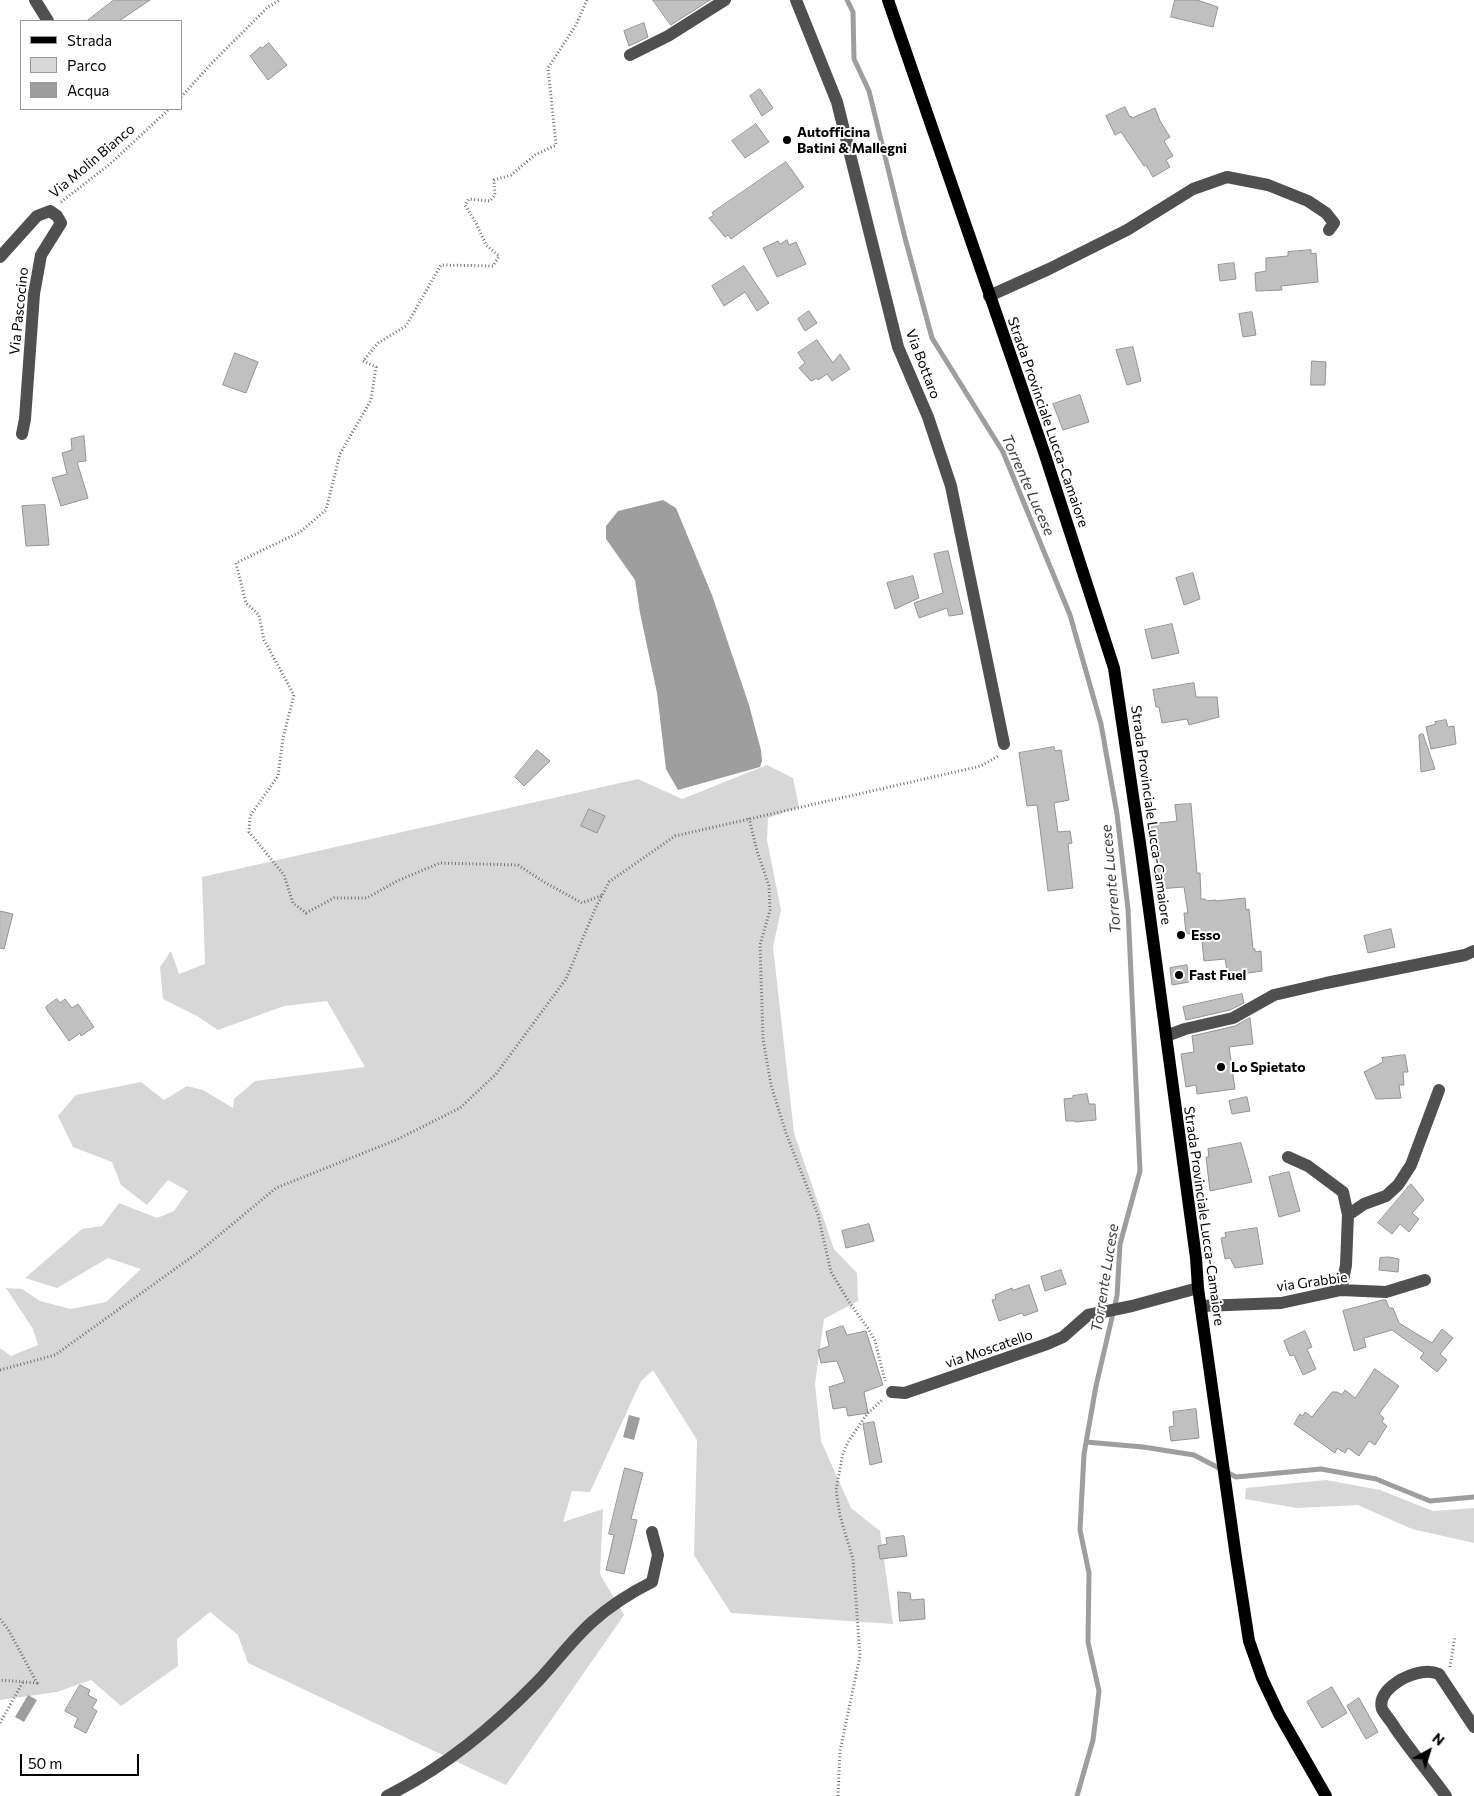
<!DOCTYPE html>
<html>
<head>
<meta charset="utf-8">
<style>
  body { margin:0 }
  #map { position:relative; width:1474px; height:1796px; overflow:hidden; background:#fff; font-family:Commissioner,sans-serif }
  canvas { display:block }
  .legend { position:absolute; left:20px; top:20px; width:162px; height:90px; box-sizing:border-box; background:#fff; border:1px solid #999; margin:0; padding:6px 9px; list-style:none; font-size:15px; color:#000 }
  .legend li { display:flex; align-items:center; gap:10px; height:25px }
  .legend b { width:25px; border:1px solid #999 }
  .north { position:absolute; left:1404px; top:1726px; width:50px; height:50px; -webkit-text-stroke:4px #fff; paint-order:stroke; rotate:39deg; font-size:14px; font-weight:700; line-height:20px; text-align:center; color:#000 }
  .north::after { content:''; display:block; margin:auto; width:18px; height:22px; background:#000; clip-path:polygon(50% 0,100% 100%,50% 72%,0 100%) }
  .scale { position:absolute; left:20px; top:1754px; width:119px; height:22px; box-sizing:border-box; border:2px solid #000; border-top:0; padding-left:6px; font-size:15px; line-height:18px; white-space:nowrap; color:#000; -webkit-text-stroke:4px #fff; paint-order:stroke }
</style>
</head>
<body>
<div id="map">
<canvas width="1474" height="1796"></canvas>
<ul class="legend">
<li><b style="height:6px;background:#000"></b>Strada</li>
<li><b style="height:14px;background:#d7d7d7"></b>Parco</li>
<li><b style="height:14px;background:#9e9e9e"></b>Acqua</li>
</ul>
<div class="north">N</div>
<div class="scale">50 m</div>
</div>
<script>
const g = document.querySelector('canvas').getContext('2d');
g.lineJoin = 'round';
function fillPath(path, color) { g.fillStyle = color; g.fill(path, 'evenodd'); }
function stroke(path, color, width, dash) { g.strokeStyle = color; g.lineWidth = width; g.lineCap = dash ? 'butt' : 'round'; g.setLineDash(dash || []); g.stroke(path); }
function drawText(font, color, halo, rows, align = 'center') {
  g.font = font + ' Commissioner,sans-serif'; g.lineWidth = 4; g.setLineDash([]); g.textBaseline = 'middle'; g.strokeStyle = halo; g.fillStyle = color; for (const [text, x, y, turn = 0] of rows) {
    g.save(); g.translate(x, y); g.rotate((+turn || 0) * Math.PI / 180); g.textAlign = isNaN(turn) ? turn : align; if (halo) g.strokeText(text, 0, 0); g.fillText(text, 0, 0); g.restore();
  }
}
fillPath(new Path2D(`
  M767,765L793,778L799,807L768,818L767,840L781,910L773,947L794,1133L834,1249L857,1273L858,1301L824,1319L815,1384L821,1441L851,1508L880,1531L893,1624L731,1613L694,1555L697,1440L653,1370L641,1381L590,1492L572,1491L563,1522L603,1509L600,1574L624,1615L506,1785L248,1663L238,1635L210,1612L177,1639L178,1666L121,1706L91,1680L57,1692L0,1700V1348L11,1356L38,1345L33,1329L6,1288L22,1289L40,1301L71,1309L106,1302L141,1269L108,1258L57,1288L25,1278L82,1229L102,1226L119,1203L157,1218L174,1211L188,1191L168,1180L147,1205L121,1185L112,1162L73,1147L58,1116L76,1095L141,1082L164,1100L187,1086L203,1090L233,1108L234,1099L255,1081L365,1067L327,1001L284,1006L218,1030L197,1016L163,999L160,967L171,951L179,974L205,964L202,877L638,779L682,799Z
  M1326,1480L1380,1490L1433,1511L1474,1508V1543L1412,1529L1358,1505L1297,1508L1245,1499L1246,1488Z`), '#d7d7d7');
fillPath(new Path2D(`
  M663,500L676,508L712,595L749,705L761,750L762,761L760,767L678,790L666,769L657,693L640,613L635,580L606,539V526L618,511Z
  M629,1415L640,1418L634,1440L623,1437Z
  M28,1695L37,1700L24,1722L15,1717Z`), '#9e9e9e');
stroke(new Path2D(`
  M847,0L853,12L854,59L869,91L905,238L932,338L1003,452L1070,615L1101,724L1117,814L1128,909L1140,1171L1120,1244L1117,1296L1096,1386L1084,1454L1080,1530L1089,1573L1088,1642L1099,1691L1093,1740L1077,1796
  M1086,1442L1143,1447L1194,1455L1236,1477L1321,1469L1376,1479L1430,1501L1474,1497`), '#9e9e9e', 5);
const building = new Path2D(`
  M114,0H150L119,21H87Z
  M653,0H710L671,25Z
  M1175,0H1197L1218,7L1213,27L1171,17Z
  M644,23L648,37L629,46L624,31Z
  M269,43L287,65L268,80L250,56L260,47L262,48Z
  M760,89L773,108L762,116L750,96Z
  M1125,107L1130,117L1131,116L1132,118L1155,108L1160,121L1170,137L1164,141L1173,156L1166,160L1170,167L1153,177L1146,165L1144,166L1121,132L1115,135L1106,116Z
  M756,124L769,142L745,158L732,141Z
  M786,162L804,187L731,239L728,235L725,237L709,218L714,215L712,213Z
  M787,240L789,245L796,242L806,264L777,277L763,248L778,241L780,244Z
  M1311,250V254L1316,253L1318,282L1281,286L1282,290L1256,291L1255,273L1266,271V258L1288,256V252Z
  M1234,263L1236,279L1220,281L1218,265Z
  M744,266L769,303L757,311L745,292L724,306L712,286Z
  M809,311L817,323L805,331L798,319Z
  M1252,312L1256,335L1243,337L1239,314Z
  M817,340L833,363L840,354L850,369L832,381L827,374L818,380L817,378L811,381L799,368L805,363L798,353Z
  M1133,347L1141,381L1127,385L1116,350Z
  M235,353L258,362L246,393L223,385Z
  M1312,361L1326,362L1325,385H1311Z
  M1080,395L1089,422L1063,430L1053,404Z
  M84,436L86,461L77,462L88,498L61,506L52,478L67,474L62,453L72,450L71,439Z
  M45,505L49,545L26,546L22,506Z
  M948,551L963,614L949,616L947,608L919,618L914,603L943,593L934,554Z
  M1193,573L1200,599L1184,605L1176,578Z
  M913,576L919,598L895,609L887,583Z
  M1172,624L1179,653L1152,659L1145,630Z
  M1194,683L1196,697H1217L1219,717L1189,725L1187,719L1162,723L1159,707H1156L1153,690Z
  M1446,720L1448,727L1454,726L1456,744L1431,749L1426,727L1436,724L1435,722Z
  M1423,734L1435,769L1421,772L1419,735Z
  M1054,747L1055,751L1061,750L1069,800L1054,803L1058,832L1070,831L1072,843L1068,844L1073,888L1048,891L1037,805L1027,806L1019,753Z
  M537,750L550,761L524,786L515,777Z
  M1191,804L1197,873H1200L1201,899H1205L1206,901L1216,900V901L1245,898L1246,910L1249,909L1253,949H1255V952L1261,951L1262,971L1228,976L1225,959L1204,961L1201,932L1186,934L1184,913H1188L1184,887L1158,889L1151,824L1177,821L1175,805Z
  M589,809L605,816L597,833L581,826Z
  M0,911L13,914L4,949L0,948Z
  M1391,929L1395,947L1368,953L1364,936Z
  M1187,965L1189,982L1172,985L1170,968Z
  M1242,994L1244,1003L1230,1010L1186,1020L1183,1007Z
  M57,999L60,1003L65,999L72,1008L78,1004L94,1027L81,1036L80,1033L69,1041L47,1010L46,1007Z
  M1250,1018L1253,1044L1229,1047L1235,1089L1197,1094L1196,1085L1186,1087L1181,1054L1194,1052L1192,1036L1235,1026Z
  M1405,1055L1408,1072H1403L1404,1085H1399L1401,1098L1376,1099L1364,1072L1383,1062L1382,1058Z
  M1087,1094L1089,1104H1095L1096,1120L1075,1122V1121H1066L1064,1099L1073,1098V1096Z
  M1247,1097L1250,1111L1232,1114L1229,1101Z
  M1241,1143L1252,1182L1210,1191L1206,1157H1209L1208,1149Z
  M1289,1172L1300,1211L1279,1217L1269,1177Z
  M1411,1184L1424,1200L1412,1213L1419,1219L1409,1232L1400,1224L1392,1234L1378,1223Z
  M869,1224L874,1241L846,1248L842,1231Z
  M1257,1228L1263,1264L1235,1268L1230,1258L1225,1259L1221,1238L1226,1237L1225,1233Z
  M1389,1257L1399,1259L1398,1272L1379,1270L1380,1258Z
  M1061,1270L1066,1284L1045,1291L1041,1277Z
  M1029,1285L1038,1311L1024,1316L1022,1313L999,1321L992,1300L996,1299L995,1295L1012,1288L1013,1290Z
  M1383,1300H1386L1389,1308H1393L1399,1323L1432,1343L1442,1329L1453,1338L1440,1354L1447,1360L1437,1372L1420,1358L1424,1353L1392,1330L1364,1338L1366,1347L1354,1351L1343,1311Z
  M843,1326L847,1335L866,1331L883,1385L864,1392L868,1413L848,1416L846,1407L833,1409L829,1387L845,1382L837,1361L821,1363L818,1350L829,1346L826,1332Z
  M1305,1331L1312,1347L1307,1349L1316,1369L1303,1375L1294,1355L1290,1356L1284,1341Z
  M1375,1369L1399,1386L1379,1414L1384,1418L1382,1422L1387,1426L1375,1445L1369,1441L1359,1456L1348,1448L1345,1453L1337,1448L1335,1453L1294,1424L1300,1414L1303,1416L1305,1412L1312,1417L1332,1392H1337L1342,1395L1345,1390L1355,1398Z
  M1196,1409L1199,1438L1171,1441L1169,1427L1174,1426L1173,1412Z
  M874,1422L882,1462L870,1465L863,1424Z
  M625,1468L643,1473L631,1519L637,1520L624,1574L606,1570L614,1535L609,1534Z
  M904,1536L907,1556L880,1559L878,1546L887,1544L886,1538Z
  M898,1592L910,1593L911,1600L924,1599L925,1619L900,1621Z
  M80,1685L90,1690L88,1695L97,1700L92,1708L97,1711L86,1733L74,1727L78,1718L65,1711Z
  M1332,1687L1347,1713L1322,1728L1307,1702Z
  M1359,1698L1378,1732L1366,1739L1347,1706Z`);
fillPath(building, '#c0c0c0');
stroke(building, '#949494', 1);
stroke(new Path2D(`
  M587,0L576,25L548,68L556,145L535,155L511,175L494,180L495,195L490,201L469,199L465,205L476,223L486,245L499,256L493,266L441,265L406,326L378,343L363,361L376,367L371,400L340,454L326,510L300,532L236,563L246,603L259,615L264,640L294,695L283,738L278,776L250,816L249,832L284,875L293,903L306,913L334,898H367L397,881L440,863L518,865L544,882L582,903L603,895
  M181,97L212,63L268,7L280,0
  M61,202L110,164L169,109
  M749,818L757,851L769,886L770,910L760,945L763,1039L771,1085L786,1133L818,1215L831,1272L849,1302L869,1330L875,1341L885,1381
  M0,1370L55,1355L200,1251L276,1188L396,1140L460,1108L496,1074L566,979L595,909L609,882L675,836L981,766L1000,755
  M0,1619L8,1629L37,1683L0,1680
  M1450,1667L1455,1636
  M0,1723L23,1682
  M838,1796L840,1751L860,1656L853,1559L840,1516L836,1490L843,1453L848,1442L867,1414L882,1400`), '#727272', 3, [1, 2.5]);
stroke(new Path2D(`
  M35,0L48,21
  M796,0L837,102L898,347L928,417L951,486L1004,744
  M630,55L668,36L725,0
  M0,257L37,216L50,211L57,216L61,223L41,255L34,294L25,419L22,434
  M989,296L1049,269L1127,230L1193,189L1227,177L1268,185L1308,201L1326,213L1334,223L1329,230
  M1166,1036L1185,1029L1233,1018L1274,995L1326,983L1465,955L1474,951
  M1288,1157L1308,1166L1343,1192L1348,1215
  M1341,1290L1346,1265L1348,1215L1364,1204L1386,1196L1398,1185L1411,1165L1439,1090
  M1202,1306L1281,1303L1341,1290L1386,1292L1425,1280
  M892,1392L905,1393L1047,1344L1063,1337L1088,1315L1132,1306L1198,1288
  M387,1796C445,1767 492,1728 538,1681C556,1662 572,1640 592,1622C610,1606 630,1593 652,1582L658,1555L652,1532
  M1446,1796C1429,1773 1411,1751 1395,1728C1392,1722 1385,1715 1382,1709C1378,1695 1392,1685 1402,1679C1414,1673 1427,1669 1439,1674L1474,1727`), '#505050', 12);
stroke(new Path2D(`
  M888,0L1044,452L1114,668L1141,850L1196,1258L1198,1288L1236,1557L1249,1641L1262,1678L1279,1714L1326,1796`), '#000', 12);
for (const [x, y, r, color] of [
  [787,140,5,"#000"],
  [1181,935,5,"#000"],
  [1179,975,5,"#000"],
  [1221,1067,5,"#000"]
]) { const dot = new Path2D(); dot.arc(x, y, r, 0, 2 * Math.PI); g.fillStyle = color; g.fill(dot); stroke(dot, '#fff', 2); }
drawText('bold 14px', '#000', '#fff', [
  ["Autofficina",797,132],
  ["Batini & Mallegni",797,148],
  ["Esso",1191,935],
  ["Fast Fuel",1189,975],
  ["Lo Spietato",1231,1067]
], 'left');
drawText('14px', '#000', '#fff', [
  ["Via Molin Bianco",92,161,-40],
  ["Via Pascocino",19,311,-84],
  ["Via Bottaro",923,364,69],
  ["Strada Provinciale Lucca-Camaiore",1048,422,71],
  ["Strada Provinciale Lucca-Camaiore",1151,815,82],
  ["Strada Provinciale Lucca-Camaiore",1204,1216,82],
  ["via Grabbie",1312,1282,-8],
  ["via Moscatello",989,1349,-19]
]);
drawText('italic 15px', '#3f3f3f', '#fff', [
  ["Torrente Lucese",1028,485,66],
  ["Torrente Lucese",1111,879,-95],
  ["Torrente Lucese",1105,1278,-81]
]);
</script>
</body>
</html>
